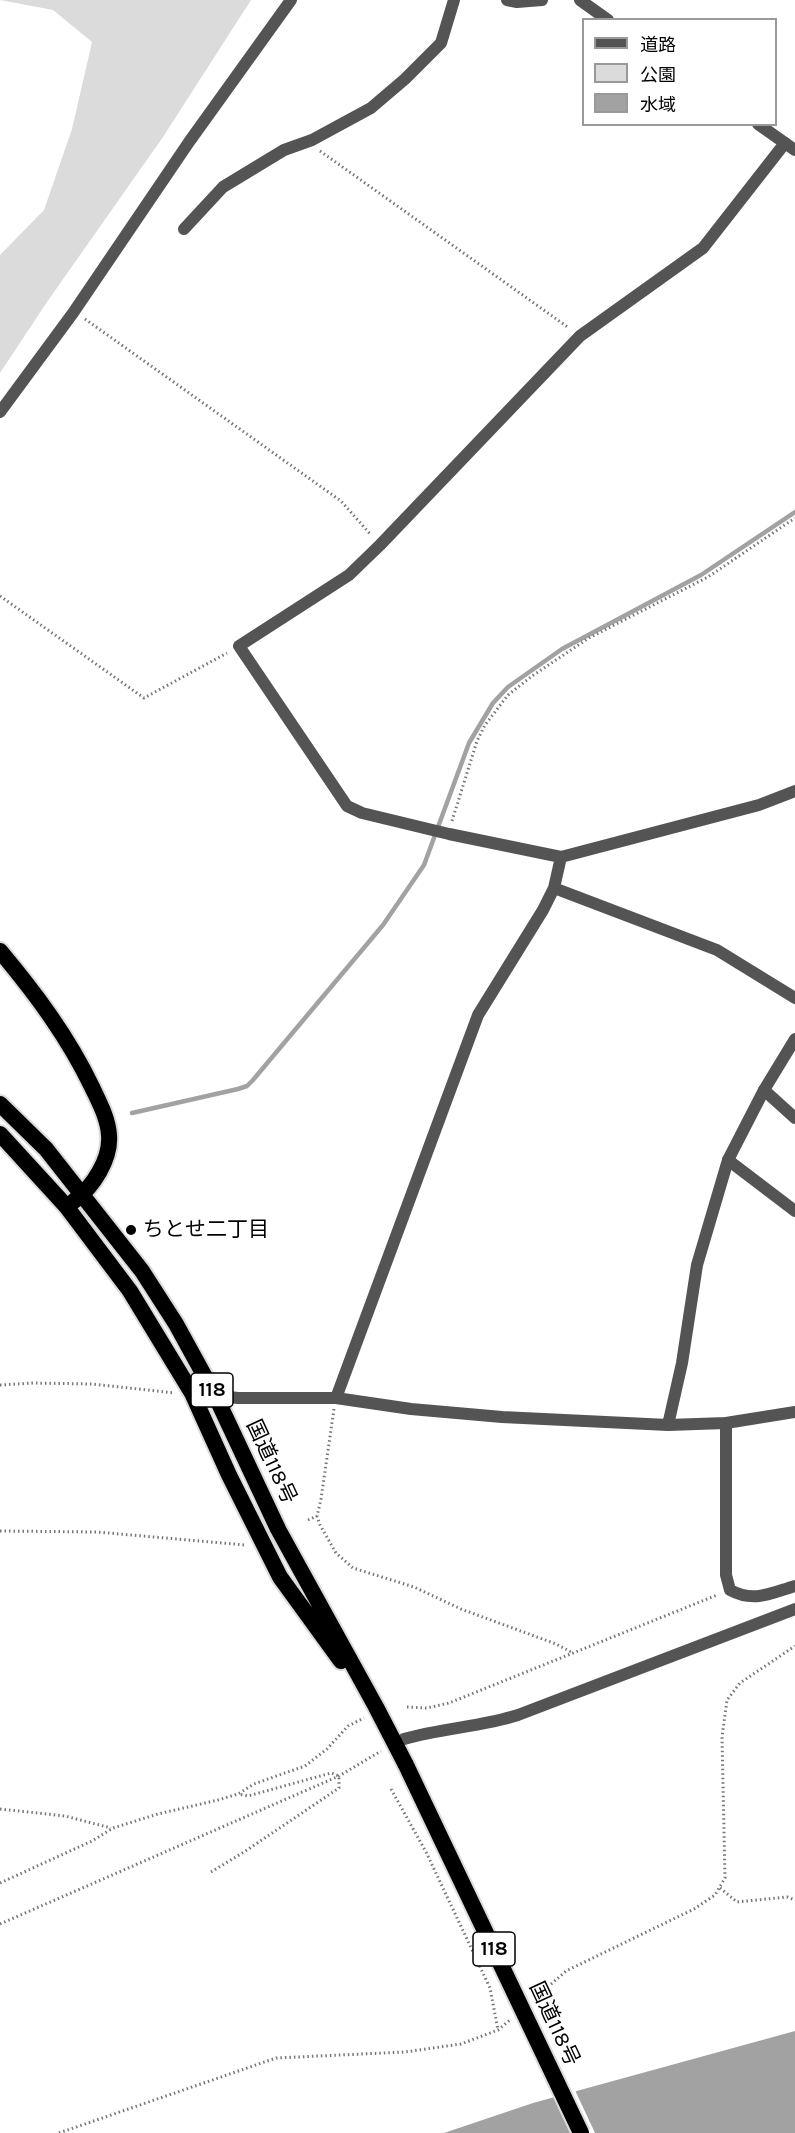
<!DOCTYPE html>
<html>
<head>
<meta charset="utf-8">
<style>
  body { margin:0 }
  #map { position:relative; width:795px; height:2133px; overflow:hidden; background:#fff; font-family:Karla,"Noto Sans JP",sans-serif }
  canvas { display:block }
  .legend { position:absolute; left:582px; top:18px; width:195px; height:108px; box-sizing:border-box; background:#fff; border:2px solid #999; margin:0; padding:8px 10px; list-style:none; font-size:18px; color:#000 }
  .legend li { display:flex; align-items:center; gap:12px; height:30px }
  .legend b { width:30px; border:2px solid #999 }
</style>
</head>
<body>
<div id="map">
<canvas width="795" height="2133"></canvas>
<ul class="legend">
<li><b style="height:8px;background:#545454"></b>道路</li>
<li><b style="height:16px;background:#dbdbdb"></b>公園</li>
<li><b style="height:16px;background:#a2a2a2"></b>水域</li>
</ul>
</div>
<script>
const g = document.querySelector('canvas').getContext('2d');
g.lineJoin = 'round';
function fillPath(path, color) { g.fillStyle = color; g.fill(path, 'evenodd'); }
function stroke(path, color, width, dash) { g.strokeStyle = color; g.lineWidth = width; g.lineCap = dash ? 'butt' : 'round'; g.setLineDash(dash || []); g.stroke(path); }
function drawText(font, color, halo, rows, align = 'center') {
  g.font = font + ' Karla,"Noto Sans JP",sans-serif'; g.lineWidth = 6; g.setLineDash([]); g.textBaseline = 'middle'; g.strokeStyle = halo; g.fillStyle = color; for (const [text, x, y, turn = 0] of rows) {
    g.save(); g.translate(x, y); g.rotate((+turn || 0) * Math.PI / 180); g.textAlign = isNaN(turn) ? turn : align; if (halo) g.strokeText(text, 0, 0); g.fillText(text, 0, 0); g.restore();
  }
}
fillPath(new Path2D(`
  M0,0H251L163,137L47,302L0,373V255L44,210L72,129L92,42L53,10Z`), '#dbdbdb');
fillPath(new Path2D(`
  M795,2031V2133H444L533,2103Z`), '#a2a2a2');
fillPath(new Path2D(`
  M574,2088L595,2133H570L552,2094Z`), '#fff');
stroke(new Path2D(`
  M132,1113L238,1089L247,1086L253,1080L383,925L424,865L469,743L493,703L508,687L562,649L701,575L795,512`), '#a2a2a2', 4.5);
const trunk = new Path2D(`
  M0,951C36,994 68,1037 92,1087C99,1102 108,1118 109,1135C111,1159 93,1187 74,1201
  M0,1104L46,1149L142,1271L176,1324L216,1397L278,1529L376,1707L406,1765
  M0,1134L66,1206L130,1291L192,1393L229,1475L280,1577L341,1661`);
stroke(trunk, '#dbdbdb', 20);
stroke(new Path2D(`
  M320,151L569,328
  M85,319L341,501L371,535
  M0,596L144,698L227,653
  M452,821L477,741L485,725L508,695L532,676L589,638L708,577L795,518
  M0,1385L33,1383L92,1384L175,1393
  M334,1409L321,1499L317,1516L320,1525L336,1553L353,1568L414,1587L461,1609L556,1644L573,1653
  M308,1520L317,1516
  M0,1531L97,1532L245,1545
  M407,1707L427,1708L449,1703L717,1595
  M391,1789L426,1852L490,1988L498,2030
  M0,1809L65,1816L111,1828
  M211,1872L244,1852L339,1788V1776L331,1773L248,1796L238,1794
  M0,1883L92,1841L113,1828L158,1814L218,1800L238,1794L254,1784L305,1766L327,1749L348,1726L364,1718
  M720,1888L737,1902L787,1897L795,1900
  M0,1924L339,1776L381,1751
  M534,1999L566,1971L694,1909L715,1895L725,1878L722,1737L727,1700L740,1683L795,1646
  M59,2133L276,2058L405,2052L461,2044L498,2030L511,2019`), '#767676', 3, [1.5, 3]);
stroke(new Path2D(`
  M785,143L703,248L580,336L380,545L349,575L239,646L347,806L362,813L449,834L561,857L759,805L795,791
  M184,229L223,187L284,150L312,140L371,108L405,79L441,43L454,0
  M554,888L717,950L795,998
  M764,1090L795,1118
  M728,1160L795,1211
  M336,1398L478,1015L543,910L554,888L561,857
  M726,1423V1575L730,1590C754,1603 771,1593 795,1586
  M404,1739C441,1728 481,1727 518,1715L795,1609`), '#545454', 12);
stroke(new Path2D(`
  M507,0L517,2L542,0
  M580,0L608,20
  M758,124L795,150
  M0,412L73,313L189,142L291,0
  M192,1393L238,1398H336L411,1409L502,1417L668,1425L726,1423L795,1412
  M668,1425L682,1363L697,1265L728,1160L764,1090L795,1039`), '#545454', 12);
stroke(trunk, '#000', 16);
const trunkBridge = new Path2D(`
  M406,1765L581,2133`);
stroke(trunkBridge, '#dbdbdb', 20, []);
stroke(trunkBridge, '#000', 16);
for (const [x, y, r, color] of [
  [131,1230,6,"#000"]
]) { const dot = new Path2D(); dot.arc(x, y, r, 0, 2 * Math.PI); g.fillStyle = color; g.fill(dot); stroke(dot, '#fff', 2); }
for (const [x, y, w] of [
  [212,1390,42],
  [494,1949,42]
]) { const box = new Path2D(); box.roundRect(x - w / 2, y - 17, w, 34, 4.5); g.fillStyle = '#fff'; g.fill(box); stroke(box, '#000', 1.5); }
drawText('bold 20px', '#000', null, [
  ["118",212,1390],
  ["118",494,1949]
]);
drawText('21px', '#000', '#fff', [
  ["ちとせ二丁目",143,1230]
], 'left');
drawText('21px', '#000', '#fff', [
  ["国道118号",271,1462,65],
  ["国道118号",554,2024,65]
]);
</script>
</body>
</html>
